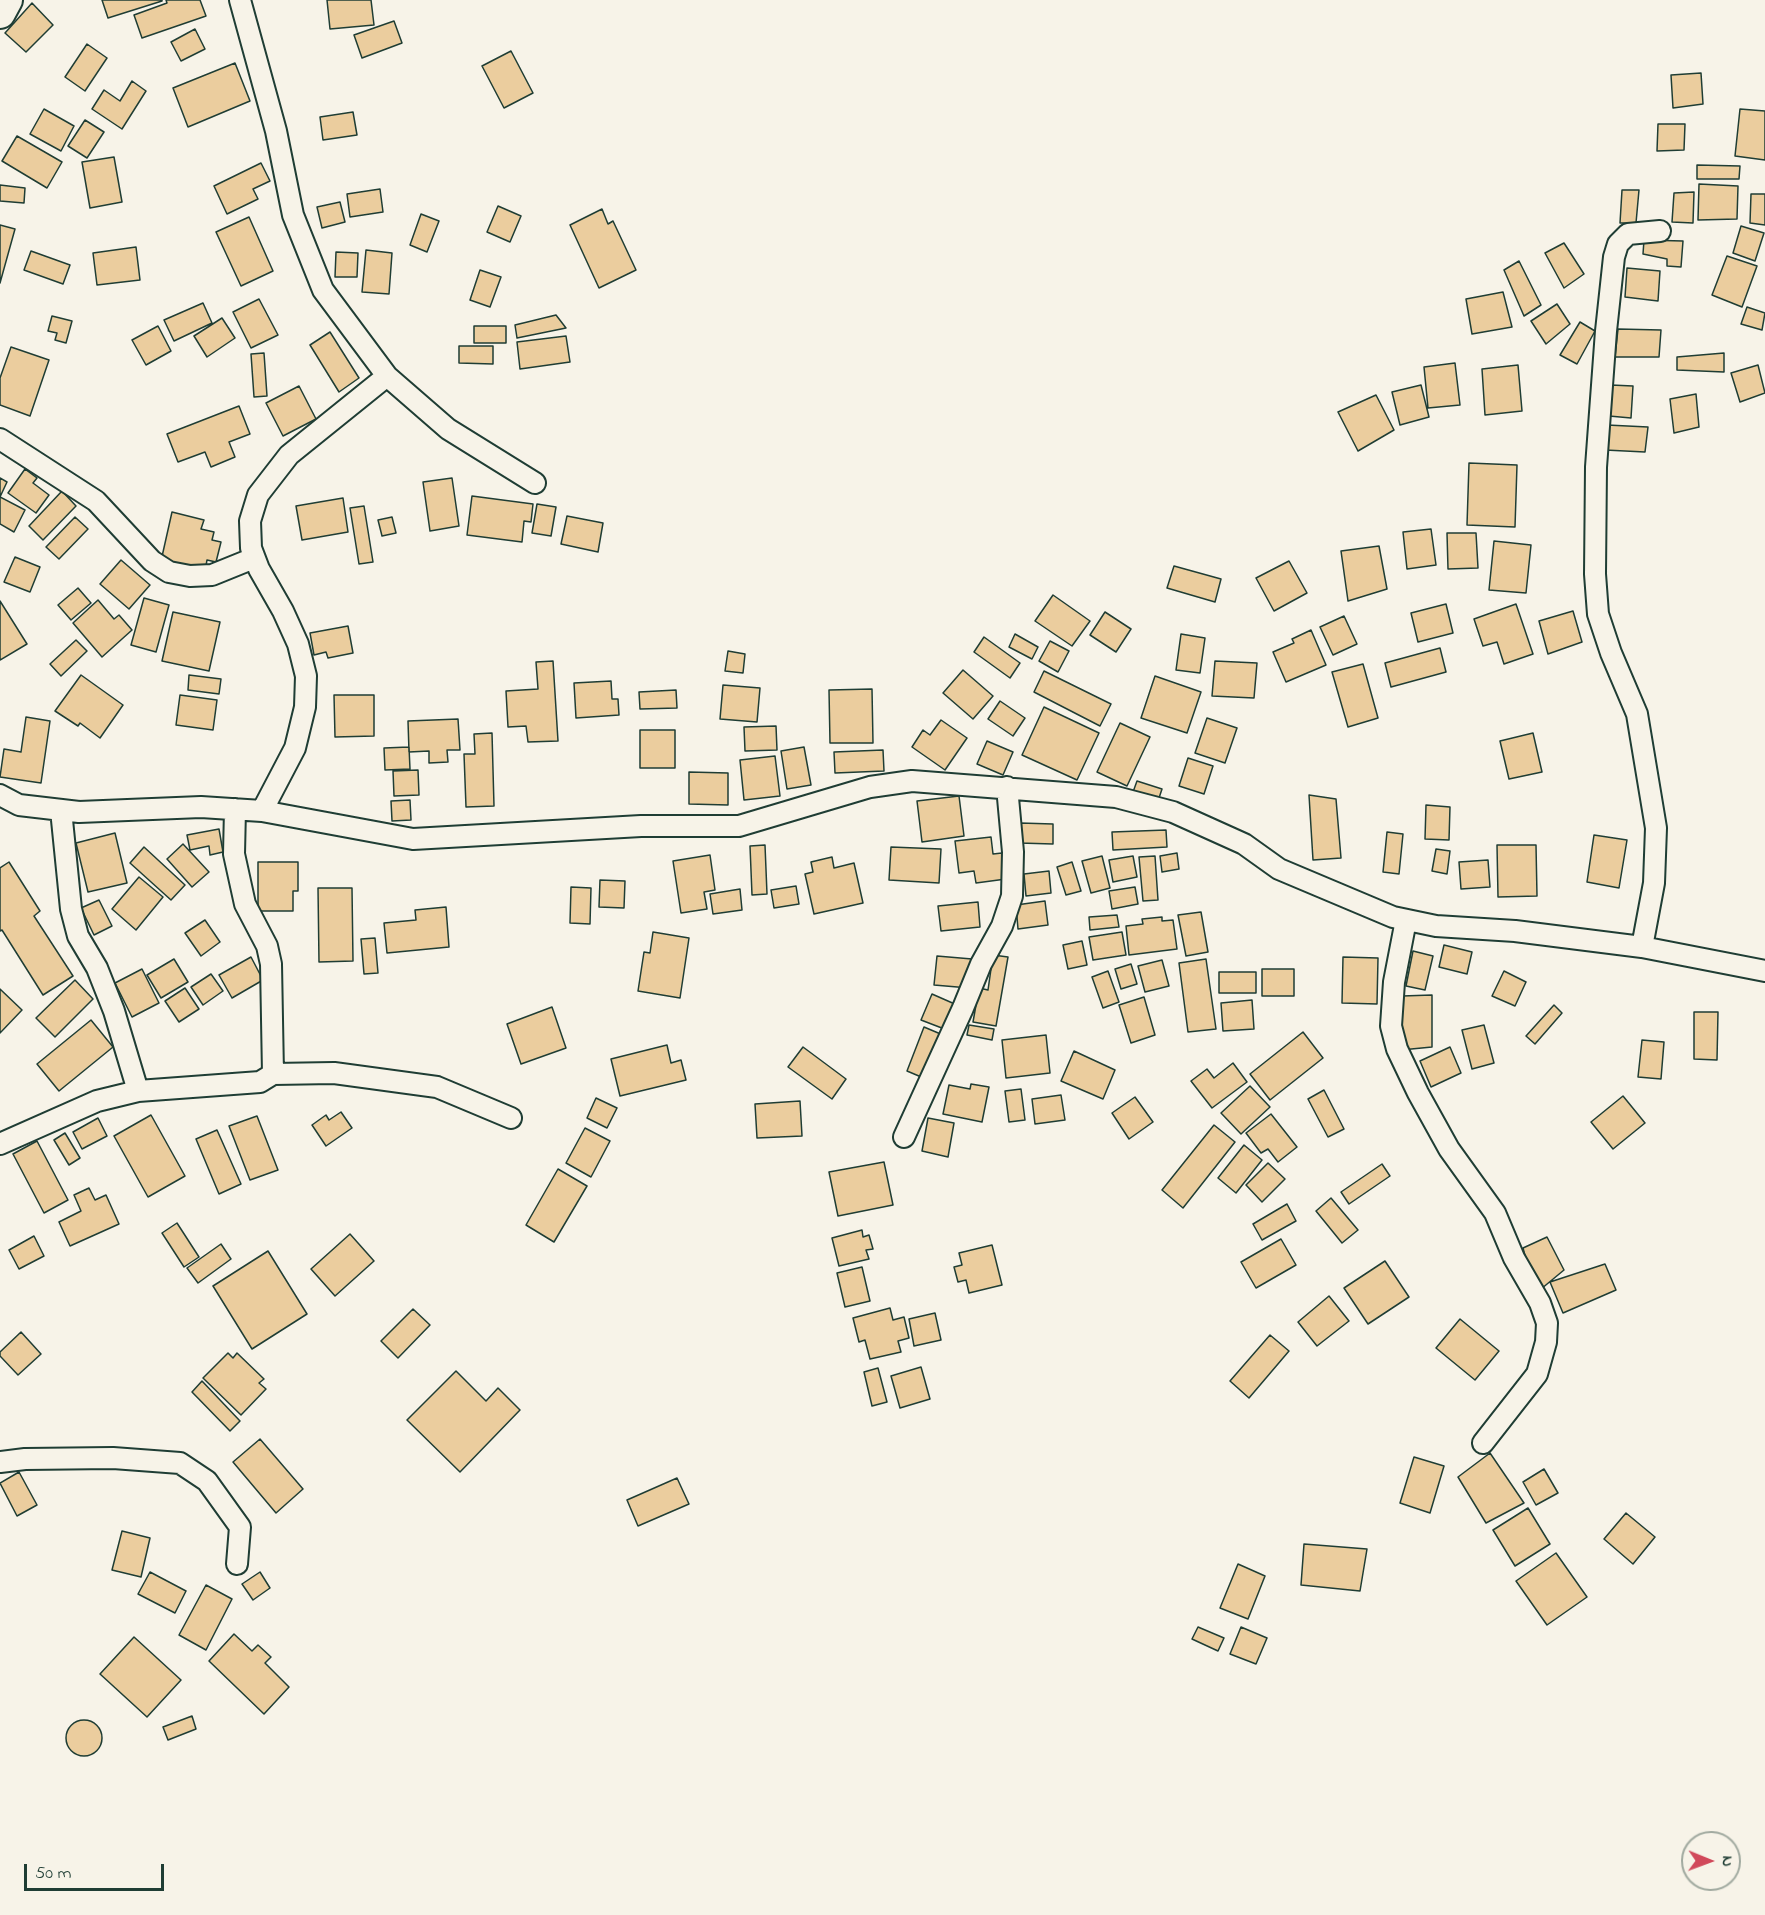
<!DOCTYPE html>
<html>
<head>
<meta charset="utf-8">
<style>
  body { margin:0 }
  #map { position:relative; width:1765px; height:1915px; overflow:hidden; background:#f7f3e8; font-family:"Indie Flower",sans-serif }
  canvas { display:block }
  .north { position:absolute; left:1681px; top:1831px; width:60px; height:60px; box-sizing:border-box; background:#f7f3e8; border:2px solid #a1aaa0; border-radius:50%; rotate:91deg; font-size:16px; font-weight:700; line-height:24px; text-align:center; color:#1f3d34 }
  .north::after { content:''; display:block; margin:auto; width:21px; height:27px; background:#d1495b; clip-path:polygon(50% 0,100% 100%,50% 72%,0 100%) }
  .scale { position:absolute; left:24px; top:1864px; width:140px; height:27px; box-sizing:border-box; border:3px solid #1f3d34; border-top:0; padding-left:8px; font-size:18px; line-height:21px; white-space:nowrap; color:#1f3d34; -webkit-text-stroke:4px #f7f3e8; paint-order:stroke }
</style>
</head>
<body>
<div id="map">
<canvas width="1765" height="1915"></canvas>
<div class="north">N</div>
<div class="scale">50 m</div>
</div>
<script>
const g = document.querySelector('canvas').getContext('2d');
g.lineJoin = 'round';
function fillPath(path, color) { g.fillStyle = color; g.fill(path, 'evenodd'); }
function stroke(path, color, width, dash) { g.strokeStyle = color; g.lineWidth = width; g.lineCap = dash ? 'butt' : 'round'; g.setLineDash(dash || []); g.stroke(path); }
const building = new Path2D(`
  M102,0H162V1L108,18Z
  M166,0H200L206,16L142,38L134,15L167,3Z
  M327,0H371L374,25L330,29Z
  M32,3L53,25L26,52L5,33Z
  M394,21L402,43L362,58L354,35Z
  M195,29L205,49L181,61L171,42Z
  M87,44L107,58L85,91L65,77Z
  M511,51L533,93L504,108L482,66Z
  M235,63L250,101L188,127L173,88Z
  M1701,73L1703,104L1673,108L1671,75Z
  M132,81L146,91L122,129L92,109L104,90L120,101Z
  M44,109L74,126L61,151L30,134Z
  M1740,109L1765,111V160L1735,156Z
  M353,112L357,135L323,140L320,117Z
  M85,120L104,132L87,158L68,146Z
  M1658,124H1685L1684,150L1657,151Z
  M17,136L62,162L47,188L2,161Z
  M114,157L122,202L90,208L82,162Z
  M261,163L270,181L253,189L258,199L227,214L214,186Z
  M1697,165L1740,166L1739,179H1697Z
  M1699,184L1738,186L1737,219L1698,220Z
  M0,185L25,188L24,203L0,201Z
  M380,189L383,212L350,217L347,194Z
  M1622,190H1639L1636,223H1620Z
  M1694,192L1693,223L1672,222L1674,193Z
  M1751,194H1765V225L1750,223Z
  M340,202L345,222L322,228L317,207Z
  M498,206L521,216L510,242L487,232Z
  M602,209L608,224L613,221L636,270L599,288L570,225Z
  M421,214L439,221L427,252L410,245Z
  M249,217L273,271L241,286L216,232Z
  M0,225L15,229L0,283Z
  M1741,226L1764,233L1755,261L1733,253Z
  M1644,240L1683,241L1681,267L1667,266V259L1643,254Z
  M1564,243L1584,274L1564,288L1545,253Z
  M136,247L140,280L97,285L93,253Z
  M366,250L392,253L389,294L362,292Z
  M31,251L70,265L63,284L24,270Z
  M336,252L358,253L357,277H335Z
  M1727,256L1757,266L1742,307L1712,295Z
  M1519,261L1541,305L1524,316L1504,270Z
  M1627,268L1660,271L1658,301L1625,297Z
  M480,270L501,277L490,307L470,300Z
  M1503,292L1512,327L1472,334L1466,299Z
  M259,299L278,335L251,348L233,312Z
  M203,303L212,323L174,341L164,320Z
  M1557,304L1570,324L1546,344L1531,321Z
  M1747,307L1765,313L1762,330L1741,324Z
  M556,315L566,328L517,338L515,325Z
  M52,316L72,321L66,343L55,340L57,333L48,331Z
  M222,318L235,338L207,357L194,336Z
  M1580,322L1595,331L1577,364L1560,355Z
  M158,326L171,351L146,365L132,340Z
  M474,326H506V343H474Z
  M1618,329L1661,330L1659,357H1615Z
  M330,332L359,378L339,392L310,345Z
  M566,336L570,362L520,369L517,342Z
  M459,346H493V364L459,363Z
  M11,347L49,360L30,416L0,405V378Z
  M264,353L267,396L254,397L251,354Z
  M1724,353V372L1677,370V357Z
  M1455,363L1460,405L1428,408L1424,367Z
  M1518,365L1522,411L1485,415L1482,369Z
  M1758,365L1765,393L1740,402L1731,373Z
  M1421,385L1429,417L1400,425L1392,392Z
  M1611,385L1633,386L1631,418L1609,416Z
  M299,386L316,419L283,436L266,403Z
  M1696,394L1699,427L1674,433L1670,399Z
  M1376,395L1394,430L1358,451L1338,412Z
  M239,406L250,434L229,442L235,457L211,467L205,452L178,462L167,434Z
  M1607,425L1648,427L1645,452L1605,450Z
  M1469,463L1517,465L1515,527L1467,525Z
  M25,469L37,478L33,483L49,495L36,513L8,493Z
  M0,478L7,482L0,497Z
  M452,478L459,526L430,531L423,482Z
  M62,491L76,506L43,540L29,526Z
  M472,496L533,504L531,522L524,521L522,542L467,535Z
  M0,497L25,510L14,532L0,524Z
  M343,498L348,532L302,540L296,506Z
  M537,504L556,507L551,536L532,533Z
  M364,506L373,562L359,564L350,508Z
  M172,512L204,520L201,529L214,532L212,540L221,542L216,562L207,560L205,571L161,561Z
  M567,516L603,523L598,552L561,544Z
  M75,517L88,529L59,559L46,547Z
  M392,517L396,533L382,536L378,520Z
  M1431,529L1436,565L1407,569L1403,532Z
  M1447,533H1476L1478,568L1448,569Z
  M1494,541L1531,545L1526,593L1489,590Z
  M1379,546L1387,589L1348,601L1341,551Z
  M15,557L40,567L30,592L4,582Z
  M121,560L150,585L129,609L100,584Z
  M1289,561L1307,593L1274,611L1256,578Z
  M1174,566L1221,579L1215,602L1167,588Z
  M78,588L91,603L71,620L58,605Z
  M1053,595L1090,621L1072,646L1035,621Z
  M144,598L169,605L156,652L131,645Z
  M98,600L114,619L119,615L132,630L102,657L73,623Z
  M0,601L27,644L0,660Z
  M1446,604L1453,633L1418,642L1411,613Z
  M1516,604L1533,654L1504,664L1497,642L1483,646L1474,619Z
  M1573,611L1582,642L1548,654L1539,621Z
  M173,612L220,622L209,671L162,661Z
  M1105,612L1131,629L1116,652L1090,635Z
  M1344,616L1357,644L1333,655L1320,627Z
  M348,626L353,653L328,658L326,652L314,655L310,633Z
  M1311,630L1326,665L1286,682L1273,652L1294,643L1292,639Z
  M1015,634L1038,647L1032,659L1009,647Z
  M1181,634L1205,638L1200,673L1176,670Z
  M984,637L1020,663L1010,678L974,652Z
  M76,640L87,651L61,676L50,664Z
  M1050,641L1069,651L1058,672L1039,661Z
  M1440,648L1446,672L1391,687L1385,663Z
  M728,651L745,654L743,673L725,671Z
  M553,661L558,741L528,742L526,726L508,727L506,691L538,689L536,662Z
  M1215,661L1257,663L1254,698L1212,696Z
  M1363,664L1378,718L1348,727L1332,672Z
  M963,670L993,696L973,719L943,693Z
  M1044,671L1111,704L1100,726L1034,692Z
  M81,675L123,705L100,738L80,723L78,726L55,711Z
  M189,675L221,679L219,694L188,690Z
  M1155,676L1201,692L1187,733L1141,718Z
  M611,681L612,699H618L619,715L576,718L574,683Z
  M723,685L760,688L757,722L720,719Z
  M872,689L873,743H830L829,690Z
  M676,690L677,708L640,709L639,692Z
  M180,695L217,700L213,730L176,725Z
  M334,695H374V736L335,737Z
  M1000,701L1025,718L1013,736L988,719Z
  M1044,707L1099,733L1077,780L1022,755Z
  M26,717L50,721L41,783L0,777L4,749L21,752Z
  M1207,718L1237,728L1225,763L1195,753Z
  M458,719L460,750H447L448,762L429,763V751L409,752L408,721Z
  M941,720L967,738L945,770L912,747L923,730L930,735Z
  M1120,723L1150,737L1127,786L1097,772Z
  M776,726L777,750L745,751L744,727Z
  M640,730H675V768H640Z
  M492,733L494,806L466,807L464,754H475L474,734Z
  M1533,733L1542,772L1509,779L1500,741Z
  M987,741L1013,752L1003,775L977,764Z
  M409,747L410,769L385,770L384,748Z
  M804,747L811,785L787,789L781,751Z
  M883,750L884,771L835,773L834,752Z
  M775,756L780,796L744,800L740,760Z
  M1188,758L1213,766L1204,794L1179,786Z
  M418,770L419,795L394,796L393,771Z
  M689,772L728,773V805L689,804Z
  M1137,781L1162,789L1158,801L1133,792Z
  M1309,795L1336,799L1341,858L1313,860Z
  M959,796L964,836L922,842L917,801Z
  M410,800L411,820L392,821L391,801Z
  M1426,805L1450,807L1449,840L1425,839Z
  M1020,823L1053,824V844L1019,843Z
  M219,829L223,852L210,855L209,846L190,850L187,835Z
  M1166,830L1167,847L1113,850L1112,832Z
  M1387,832L1403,834L1399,874L1383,872Z
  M115,833L127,883L88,892L76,843Z
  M1594,835L1627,840L1619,888L1587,882Z
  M991,837L993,854L1002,853L1006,879L976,883L974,871L959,873L955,841Z
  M183,844L209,872L192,887L167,859Z
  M765,845L767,894L752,895L750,846Z
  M1497,845H1536L1537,896L1498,897Z
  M144,847L185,885L171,900L130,863Z
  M891,847L941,849L939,883L889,880Z
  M1436,849L1450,851L1447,874L1432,871Z
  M1177,853L1179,869L1162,872L1160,856Z
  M710,855L715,890L704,892L707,909L681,913L673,861Z
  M1102,856L1110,888L1091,893L1082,861Z
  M1133,856L1137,877L1113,882L1109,860Z
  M1155,856L1158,900L1143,901L1139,857Z
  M832,857L834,868L854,863L863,903L814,914L805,874L813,872L811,862Z
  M1488,860L1490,887L1461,889L1459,862Z
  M9,862L40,911L34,916L73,976L43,995L2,930L0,931V868Z
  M258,862H298V891H293V911H258Z
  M1072,862L1081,891L1066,895L1057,867Z
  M1049,871L1051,893L1026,896L1024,874Z
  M139,877L163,897L136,930L112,909Z
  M600,880L625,881L624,908L599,907Z
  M796,886L799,904L774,908L771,890Z
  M571,887L591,888L590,924L570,923Z
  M1135,887L1138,904L1112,909L1109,891Z
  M318,888H352L353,961L319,962Z
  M740,889L742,910L713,914L710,894Z
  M99,900L112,926L94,935L81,908Z
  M1045,901L1048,925L1018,929L1016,905Z
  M978,902L980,927L941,931L938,906Z
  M446,907L449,947L387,953L384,923L416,920L415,910Z
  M1201,912L1208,952L1186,956L1178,915Z
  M1117,915L1119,927L1090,930L1089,917Z
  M1162,917V921L1173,920L1177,949L1129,955L1126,926L1143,924L1142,919Z
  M205,920L220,942L201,956L185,933Z
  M653,932L689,938L680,998L638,991L644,952L650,953Z
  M1122,932L1126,955L1093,960L1089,937Z
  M375,938L378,973L364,974L361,939Z
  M1082,941L1087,965L1068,969L1063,945Z
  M1444,945L1472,952L1467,974L1439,967Z
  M1413,951L1433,956L1425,990L1406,986Z
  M993,955L1008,957L996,1026L973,1022L979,988L988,990Z
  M937,956L972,959L969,988L934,985Z
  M251,957L263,980L232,998L219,975Z
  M1343,957L1378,958L1377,1004L1342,1003Z
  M174,959L188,982L161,998L147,975Z
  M1206,959L1216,1029L1188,1032L1179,963Z
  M1162,960L1169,986L1145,992L1138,966Z
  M1131,964L1137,984L1121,989L1115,969Z
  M142,969L159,1003L132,1017L115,983Z
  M1262,969H1294V996H1262Z
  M1108,971L1119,1002L1103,1008L1092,977Z
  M1504,971L1526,982L1515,1006L1492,996Z
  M1219,972H1256V993H1219Z
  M211,974L223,991L203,1005L191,987Z
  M75,980L93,999L55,1037L36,1018Z
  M185,988L199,1009L179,1022L165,1001Z
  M0,989L22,1010L0,1033Z
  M932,994L957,1005L947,1030L921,1020Z
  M1432,995V1047L1401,1050L1402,996Z
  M1144,997L1155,1035L1131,1043L1119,1005Z
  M1252,1000L1254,1029L1223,1031L1221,1003Z
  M1554,1005L1562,1013L1535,1044L1526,1036Z
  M552,1007L566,1048L521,1064L507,1024Z
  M1694,1012H1718L1717,1060L1694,1059Z
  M91,1020L113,1047L59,1091L37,1064Z
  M969,1025L994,1029L992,1040L967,1035Z
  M1484,1025L1494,1063L1472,1069L1462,1030Z
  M924,1027L943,1035L926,1079L907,1071Z
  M1303,1032L1323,1058L1270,1100L1250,1074Z
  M1046,1035L1050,1073L1006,1078L1002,1040Z
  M1642,1040L1664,1042L1661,1079L1638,1077Z
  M667,1045L671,1063L681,1060L686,1080L620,1096L611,1059Z
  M803,1047L846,1079L832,1099L788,1067Z
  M1450,1047L1461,1073L1431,1087L1420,1061Z
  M1074,1051L1115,1070L1103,1099L1061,1081Z
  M1233,1063L1247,1082L1212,1108L1191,1081L1207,1069L1214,1078Z
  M971,1084L989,1087L982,1122L943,1114L949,1085L970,1089Z
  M1250,1086L1270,1107L1241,1134L1221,1113Z
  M1021,1089L1025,1120L1009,1122L1005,1091Z
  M1324,1090L1344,1129L1328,1137L1308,1099Z
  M1061,1095L1065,1120L1035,1124L1032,1099Z
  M1623,1096L1645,1123L1613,1149L1591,1122Z
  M1135,1097L1153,1122L1129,1139L1112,1113Z
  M596,1098L617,1108L607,1128L587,1118Z
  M800,1101L802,1136L757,1138L755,1104Z
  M341,1112L352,1128L326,1146L312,1125L326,1115L329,1120Z
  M1271,1114L1297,1147L1278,1162L1268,1149L1261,1153L1246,1133Z
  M151,1115L185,1176L148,1197L114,1136Z
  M257,1116L278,1170L250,1180L229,1126Z
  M98,1118L107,1136L82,1149L73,1132Z
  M928,1118L954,1123L948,1157L922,1151Z
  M1214,1125L1235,1142L1183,1208L1162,1190Z
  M585,1128L610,1141L591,1177L566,1163Z
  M217,1130L241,1184L219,1194L196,1139Z
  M65,1133L80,1158L69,1165L54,1140Z
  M37,1141L68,1200L44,1213L13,1154Z
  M1244,1145L1262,1160L1236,1193L1218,1178Z
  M884,1162L893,1205L838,1216L829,1172Z
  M1268,1163L1285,1179L1262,1202L1246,1185Z
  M1382,1164L1390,1176L1349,1204L1341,1192Z
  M558,1169L587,1186L554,1242L526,1225Z
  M89,1188L95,1200L106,1195L119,1224L70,1246L59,1222L81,1211L74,1195Z
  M1331,1198L1358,1230L1342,1243L1316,1211Z
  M1287,1204L1296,1221L1262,1240L1253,1224Z
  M177,1223L199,1257L184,1267L162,1233Z
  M862,1230L863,1237L869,1235L873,1249L866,1250L869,1259L839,1266L832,1238Z
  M350,1234L374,1261L335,1296L311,1269Z
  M34,1236L44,1256L19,1269L9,1250Z
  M1547,1237L1564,1270L1535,1294L1523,1248Z
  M1281,1239L1296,1265L1256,1288L1241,1262Z
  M221,1244L231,1259L198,1283L187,1268Z
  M992,1245L1002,1285L969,1293L966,1280L958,1282L954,1267L962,1265L959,1253Z
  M268,1251L307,1314L252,1349L213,1286Z
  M1385,1261L1409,1297L1368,1324L1344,1288Z
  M1605,1264L1616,1290L1563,1313L1550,1282Z
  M862,1267L870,1301L845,1307L837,1273Z
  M1329,1296L1349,1321L1317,1346L1298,1322Z
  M890,1308L893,1320L904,1317L909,1338L898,1341L901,1352L870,1359L865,1340L859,1342L853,1318Z
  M413,1309L430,1325L398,1358L381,1341Z
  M935,1313L941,1340L914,1346L909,1319Z
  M1460,1319L1499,1351L1475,1380L1436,1348Z
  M21,1332L41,1354L18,1375L0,1356V1352Z
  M1270,1335L1289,1351L1249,1398L1230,1381Z
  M228,1353L233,1358L237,1353L264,1379L259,1383L266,1389L241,1415L203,1378Z
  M921,1367L930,1399L900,1408L891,1376Z
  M878,1368L887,1402L872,1406L864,1372Z
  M456,1371L486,1401L498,1388L520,1410L460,1472L407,1420Z
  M202,1381L240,1421L230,1431L192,1392Z
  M260,1439L303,1489L276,1513L233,1462Z
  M1490,1453L1524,1503L1486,1523L1458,1477Z
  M1414,1457L1444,1466L1430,1513L1400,1503Z
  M1544,1469L1558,1493L1536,1505L1523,1482Z
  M19,1472L37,1505L17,1516L0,1483Z
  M677,1478L689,1504L638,1526L627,1500Z
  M1528,1508L1550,1544L1515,1566L1493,1530Z
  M1626,1513L1655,1537L1633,1564L1604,1539Z
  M122,1531L150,1538L141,1577L112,1570Z
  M1304,1544L1367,1549L1360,1591L1301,1585Z
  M1556,1553L1587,1597L1547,1625L1516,1581Z
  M1238,1564L1265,1576L1248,1619L1220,1608Z
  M150,1572L186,1591L175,1613L138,1594Z
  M260,1572L270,1588L253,1600L242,1584Z
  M206,1585L232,1599L206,1650L179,1635Z
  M1198,1627L1224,1638L1218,1651L1192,1639Z
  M1241,1627L1267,1638L1256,1664L1230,1654Z
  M234,1634L252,1651L258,1645L271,1657L265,1663L289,1687L264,1714L209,1661Z
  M134,1637L181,1680L147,1717L100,1674Z
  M192,1716L196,1729L168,1740L163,1727Z
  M66 1738a18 18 0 1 1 36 0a18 18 0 1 1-36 0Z`);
fillPath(building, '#ebcd9e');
stroke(building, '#1f3d34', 1.5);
const minor = new Path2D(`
  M240,0L276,131L293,215L323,290L387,376L448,429L535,483
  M0,439L96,501L152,561L169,572L190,576L212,575L254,558
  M0,795L19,805L79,812L201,807L262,811L413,839L641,826H739L870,787L912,781L1116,797L1173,812L1244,844L1279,869L1393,917L1436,926L1515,931L1642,947L1765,971
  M61,810L71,909L78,936L97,968L114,1011L138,1091
  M262,811L295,748L305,707L306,676L298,644L283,611L259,569L251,548L250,521L258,495L289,455L387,376
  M1406,920L1394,982L1391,1026L1397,1049L1418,1093L1449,1149L1495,1213L1514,1258L1540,1303L1547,1323L1546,1342L1537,1374L1483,1443
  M1642,947L1654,883L1656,828L1637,714L1611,653L1598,614L1595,574L1596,467L1606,331L1614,257L1618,244L1628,234L1660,231
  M273,1074L334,1073L437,1087L511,1118
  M904,1137L963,1008L981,964L1002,926L1012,896L1013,852L1007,787
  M0,1144L97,1101L138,1091L260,1082L273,1074L271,964L267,946L245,904L234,854L235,809
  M0,1462L25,1459L113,1458L180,1463L207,1481L240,1527L237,1564`);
const primary = new Path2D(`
  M0,13L7,0`);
stroke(minor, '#1f3d34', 24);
stroke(primary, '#1f3d34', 34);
stroke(minor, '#f7f3e8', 20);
stroke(primary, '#f7f3e8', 30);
</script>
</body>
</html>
